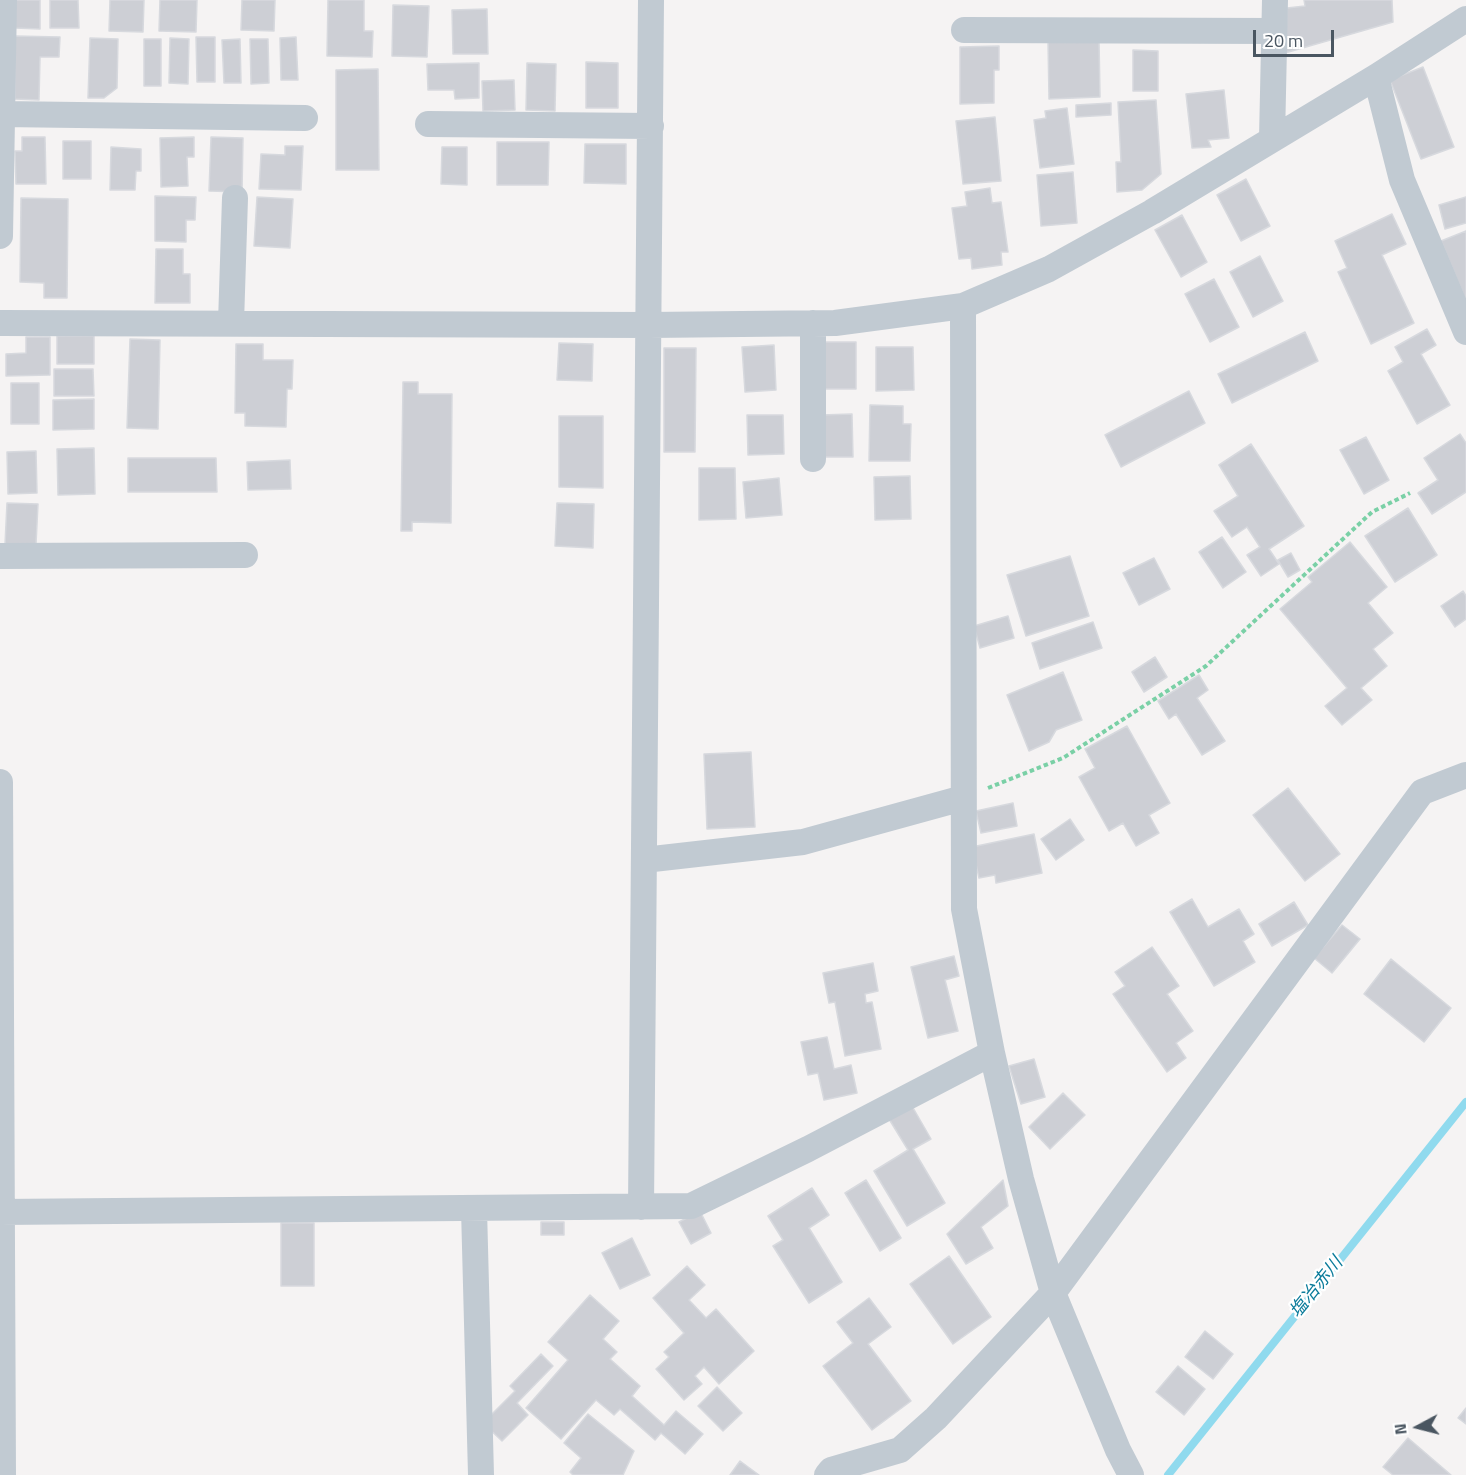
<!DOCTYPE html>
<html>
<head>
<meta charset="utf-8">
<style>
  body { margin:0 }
  #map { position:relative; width:1466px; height:1475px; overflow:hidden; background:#f5f3f3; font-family:"Titillium Web",sans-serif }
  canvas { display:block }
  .north { position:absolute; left:1388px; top:1397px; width:60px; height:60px; -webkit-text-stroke:4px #fff; paint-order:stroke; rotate:263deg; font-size:16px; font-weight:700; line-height:24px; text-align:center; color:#4a5661 }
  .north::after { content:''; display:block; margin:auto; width:21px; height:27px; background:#4a5661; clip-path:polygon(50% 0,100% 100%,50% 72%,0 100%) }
  .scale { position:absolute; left:1253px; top:30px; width:81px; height:27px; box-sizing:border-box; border:3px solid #4a5661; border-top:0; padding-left:8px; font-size:18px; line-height:21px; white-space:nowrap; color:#4a5661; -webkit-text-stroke:4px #fff; paint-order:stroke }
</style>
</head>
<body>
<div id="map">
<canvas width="1466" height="1475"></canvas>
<div class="north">N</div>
<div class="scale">20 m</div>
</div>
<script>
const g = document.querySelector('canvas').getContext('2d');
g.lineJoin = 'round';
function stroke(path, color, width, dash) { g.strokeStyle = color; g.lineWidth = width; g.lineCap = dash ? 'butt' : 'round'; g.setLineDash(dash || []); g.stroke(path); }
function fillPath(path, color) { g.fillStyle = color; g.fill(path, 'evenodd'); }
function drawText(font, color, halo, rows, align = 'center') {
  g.font = font + ' "Titillium Web","Noto Sans JP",sans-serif'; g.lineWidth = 4.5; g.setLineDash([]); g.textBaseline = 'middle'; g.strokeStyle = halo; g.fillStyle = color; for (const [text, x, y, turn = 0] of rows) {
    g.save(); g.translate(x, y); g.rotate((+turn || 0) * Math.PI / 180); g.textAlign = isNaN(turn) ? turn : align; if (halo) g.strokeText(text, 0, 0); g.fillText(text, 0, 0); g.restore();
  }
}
stroke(new Path2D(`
  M1168,1475L1466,1102`), '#90daee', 8);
const building = new Path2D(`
  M15,0H40V29L15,28Z
  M50,0H78L79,28H50Z
  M110,0H144L143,32L109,31Z
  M160,0H197L196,32L159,31Z
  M242,0H275L274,31L241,30Z
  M328,0H364V31H373L372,57L327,56Z
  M1304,0H1392L1393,22L1285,53L1287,8L1305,6Z
  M393,5L429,6L427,57L392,56Z
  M487,9L488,54H453L452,10Z
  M15,36L60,37L59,57H40L39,100L15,99Z
  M196,37H215V82H197Z
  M296,37L298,80H281L280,38Z
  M90,38L118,39L117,88L104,98H88Z
  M170,38L189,39L188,84L169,83Z
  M144,39H161V86H144Z
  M240,39L241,83H224L222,40Z
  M250,39H268L269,83L251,84Z
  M1099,39L1100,97L1049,99L1048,41Z
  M999,46V70H994V103L960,104V47Z
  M1133,50L1158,51V91H1133Z
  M586,62L618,63V108H586Z
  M479,63V98L455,99L454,90H428L427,64Z
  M527,63L556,64L555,111L526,110Z
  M1423,67L1454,147L1421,159L1390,80Z
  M378,69L379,170H336V70Z
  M514,80L515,110L483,111L482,81Z
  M1224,90L1229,138L1208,140L1211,147L1192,148L1186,94Z
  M1156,100L1161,174L1142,190L1117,192L1116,162H1121L1118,102Z
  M1111,103V115L1076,117V105Z
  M1067,108L1074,164L1040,168L1034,120L1046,118L1045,111Z
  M995,117L1001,181L963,184L956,121Z
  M22,137H45L46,184H16L15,151H22Z
  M194,137V157H187L188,186L161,187L160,138Z
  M211,137L243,138L242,192L209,191Z
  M63,141H91V179H63Z
  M497,142H549L548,185H497Z
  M585,144H626V184L584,183Z
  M285,146H303L301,190L259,189L261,154L285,155Z
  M111,147L141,149V171H136L135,190H110Z
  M442,147H467V185L441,184Z
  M1073,172L1077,223L1041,226L1037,175Z
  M1246,179L1270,226L1241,241L1217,195Z
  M990,188L992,203L1001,202L1008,252H1001L1002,265L972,269L971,258L959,259L952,208L967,206L965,192Z
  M155,196L196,197L195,220H186V242L155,241Z
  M257,197L293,199L290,248L254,246Z
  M1466,197V223L1445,229L1439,205Z
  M21,198L68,199L67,298H44V283L20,282Z
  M1392,214L1406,244L1382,255L1414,323L1371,344L1338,272L1347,268L1335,241Z
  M1182,215L1207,262L1181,277L1155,230Z
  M1466,231V301L1441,241Z
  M156,249H183V274H190V303H155Z
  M1260,256L1283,301L1253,317L1230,272Z
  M1214,279L1239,327L1210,342L1185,294Z
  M1427,329L1436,345L1421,354L1450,405L1417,424L1388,371L1403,362L1395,347Z
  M1305,332L1318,361L1232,403L1218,374Z
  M57,336H94V364H57Z
  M26,337H50V375L6,376V354L26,353Z
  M130,339L160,340L158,429L127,428Z
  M823,342H856V389H824Z
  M559,343L593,344L592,381L557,380Z
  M236,344H263V360H293L292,389H287L286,427L245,426V413H235Z
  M774,345L776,390L745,392L742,347Z
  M876,347H913L914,390L876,391Z
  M664,348H696L695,452H664Z
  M54,369H93L94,396H54Z
  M403,382H418V394H452L451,523L412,522V531H401Z
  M11,383H39V424H11Z
  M1189,391L1205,423L1121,467L1105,435Z
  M94,399V429L53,430V400Z
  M870,405L903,406V424H911L910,461H869Z
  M852,414L853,457H821V415Z
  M747,415H783L784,454L748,455Z
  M559,416H603V488L559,487Z
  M1460,434L1466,443V492L1432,514L1418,493L1438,480L1424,458Z
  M1366,437L1389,480L1364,494L1340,450Z
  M1251,444L1304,526L1269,549L1279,564L1261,576L1247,555L1260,547L1247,527L1232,537L1214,511L1238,496L1219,465Z
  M94,448L95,494L58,495L57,449Z
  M36,451L37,493L8,494L7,452Z
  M128,458H216L217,492H128Z
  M290,460L291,489L248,490L247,462Z
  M699,468H735L736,519L699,520Z
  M910,476L911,519L875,520L874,477Z
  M779,478L782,515L746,518L743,482Z
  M7,503L38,504L36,544H5Z
  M557,503L594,504L593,548L555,546Z
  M1408,508L1437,555L1395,582L1365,536Z
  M1222,537L1246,572L1223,588L1199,552Z
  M1350,542L1387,587L1368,603L1393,633L1373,649L1387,666L1361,688L1372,700L1342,725L1325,706L1347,688L1280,609L1312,582L1308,577Z
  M1291,553L1300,570L1288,577L1278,560Z
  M1070,556L1089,616L1026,636L1007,575Z
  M1154,558L1170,589L1139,605L1123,573Z
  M1463,591L1466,596V619L1455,627L1441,606Z
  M1008,616L1014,638L980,648L974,626Z
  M1093,622L1102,648L1040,669L1032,643Z
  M1155,657L1167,677L1144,692L1132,672Z
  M1063,672L1082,720L1056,730L1049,742L1029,751L1007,695Z
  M1199,675L1208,690L1197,698L1225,741L1202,755L1176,714L1169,719L1158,701Z
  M1127,726L1170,803L1149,815L1159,833L1136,846L1123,823L1109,831L1079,777L1095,768L1085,749Z
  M751,752L755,827L707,829L704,754Z
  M1288,788L1340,854L1305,881L1253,815Z
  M1013,803L1017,826L981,833L976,811Z
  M1070,819L1084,840L1056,860L1041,839Z
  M1034,834L1042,873L996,883L995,875L979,878L972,847Z
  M1192,899L1208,927L1239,909L1254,934L1243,941L1255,962L1214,986L1170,912Z
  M1294,902L1308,925L1272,946L1259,924Z
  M1342,925L1360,939L1332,973L1314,958Z
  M1152,947L1179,986L1167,994L1193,1031L1176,1043L1186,1058L1167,1072L1113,994L1125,986L1115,972Z
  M954,956L959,976L945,980L958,1031L928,1038L911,967Z
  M1391,959L1451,1008L1424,1042L1364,994Z
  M873,963L878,991L865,994L866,1003L872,1002L881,1049L845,1056L835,1002L829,1003L823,973Z
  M827,1037L834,1069L851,1065L857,1093L824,1100L818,1073L808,1075L801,1042Z
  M1034,1059L1045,1097L1021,1104L1009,1066Z
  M1063,1093L1085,1115L1050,1149L1029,1127Z
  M912,1106L931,1139L913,1149L945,1203L907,1226L874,1171L908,1150L889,1119Z
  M866,1180L901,1238L880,1251L845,1193Z
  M1003,1180L1008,1206L981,1227L993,1248L966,1264L947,1234Z
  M812,1188L829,1215L809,1228L842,1282L809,1303L773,1246L783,1240L768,1216Z
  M700,1211L711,1233L691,1244L679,1222Z
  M541,1222H564V1235H541Z
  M281,1223H314V1286H281Z
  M632,1238L650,1275L620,1289L602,1253Z
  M949,1256L991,1317L953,1344L910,1284Z
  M687,1266L705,1285L689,1300L706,1318L716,1309L754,1351L719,1384L704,1367L695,1376L702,1384L684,1400L656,1369L669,1357L664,1352L684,1333L653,1298Z
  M590,1295L619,1321L603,1339L617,1352L610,1359L640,1386L632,1396L664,1425L676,1411L703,1434L685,1454L661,1433L655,1440L620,1409L614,1415L596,1400L561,1439L526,1408L568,1360L548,1342Z
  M869,1298L891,1327L868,1344L911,1401L872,1430L823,1366L853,1343L837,1322Z
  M1205,1331L1233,1354L1213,1379L1185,1357Z
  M541,1354L553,1366L517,1403L528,1415L502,1441L483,1423L515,1391L510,1386Z
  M1178,1366L1205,1389L1184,1415L1156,1392Z
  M717,1387L742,1413L723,1431L698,1406Z
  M1466,1408V1424L1458,1418Z
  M588,1414L634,1451L623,1475H573L570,1472L581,1458L564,1443Z
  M1408,1438L1451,1475H1393L1383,1467Z
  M740,1461L759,1475H730Z`);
fillPath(building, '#cdcfd5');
stroke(building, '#d7d9de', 1.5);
stroke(new Path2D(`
  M988,788L1063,758L1206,666L1372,512L1410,493`), '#7ad0a6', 4, [4.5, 3]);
stroke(new Path2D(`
  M964,30L1274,31
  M1376,77L1402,180L1466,332
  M2,114L305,118
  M428,124L651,126
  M1272,139L1275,0
  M0,236L4,0
  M963,306L964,909L992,1053L1021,1179L1053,1293L1118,1450L1131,1475
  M0,323L649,325L835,323L963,306L1049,269L1152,212L1376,77L1466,19
  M231,323L235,198
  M813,323V459
  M0,556L245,555
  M0,782L3,1475
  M644,860L803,842L963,798
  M641,1207L651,0
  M474,1209L481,1475
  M0,1212L691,1206L808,1149L992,1053
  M827,1475L831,1470L900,1450L936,1418L1053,1293L1422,792L1466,775`), '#c1cad2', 26);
drawText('italic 18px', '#0c7c9b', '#fff', [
  ["塩冶赤川",1317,1288,-51]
]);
</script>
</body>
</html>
